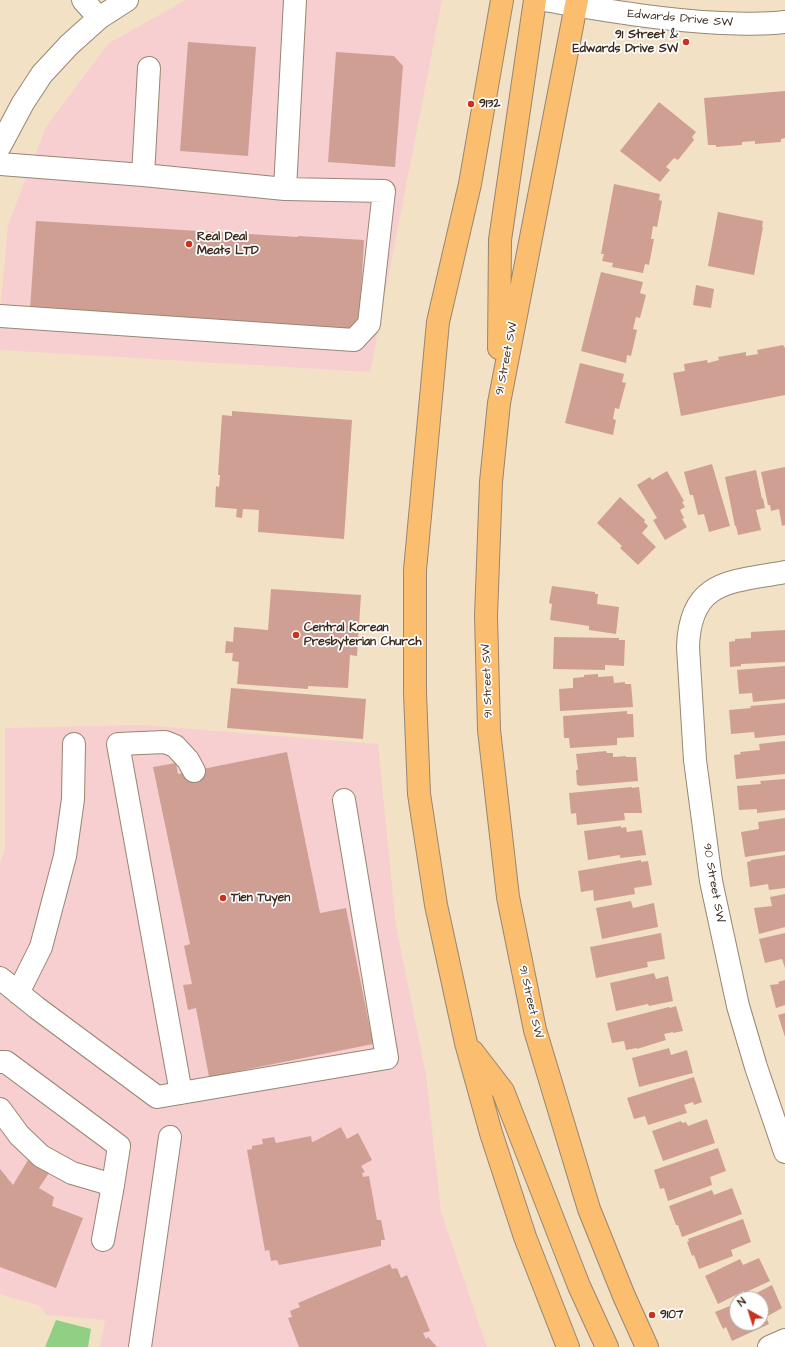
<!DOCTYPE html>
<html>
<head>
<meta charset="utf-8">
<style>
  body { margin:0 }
  #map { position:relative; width:785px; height:1347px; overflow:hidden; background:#f3e1c5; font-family:"Architects Daughter",sans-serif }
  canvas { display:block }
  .north { position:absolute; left:729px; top:1291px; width:40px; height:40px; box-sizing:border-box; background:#fff; border:1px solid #b1aaa5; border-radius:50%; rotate:321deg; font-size:11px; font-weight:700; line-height:16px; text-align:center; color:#3b2a1e }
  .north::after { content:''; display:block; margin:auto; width:14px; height:18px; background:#c8321e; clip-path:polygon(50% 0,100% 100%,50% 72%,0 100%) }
</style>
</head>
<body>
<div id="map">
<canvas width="785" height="1347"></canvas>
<div class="north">N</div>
</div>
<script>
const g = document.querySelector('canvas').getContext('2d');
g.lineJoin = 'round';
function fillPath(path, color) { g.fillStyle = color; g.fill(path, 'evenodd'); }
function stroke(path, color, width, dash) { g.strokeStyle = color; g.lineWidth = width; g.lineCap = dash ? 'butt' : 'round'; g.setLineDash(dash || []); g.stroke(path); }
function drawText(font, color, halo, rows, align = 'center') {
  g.font = font + ' "Architects Daughter",sans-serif'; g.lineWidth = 3.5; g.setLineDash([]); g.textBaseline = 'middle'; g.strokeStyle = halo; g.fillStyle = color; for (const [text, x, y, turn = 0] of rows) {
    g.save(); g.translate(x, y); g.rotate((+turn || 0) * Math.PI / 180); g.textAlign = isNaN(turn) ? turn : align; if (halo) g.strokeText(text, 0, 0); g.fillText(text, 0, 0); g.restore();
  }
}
fillPath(new Path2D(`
  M186,0H442L370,372L0,350V315L8,225L46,127L109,43Z
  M142,725L378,744L396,926L426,1074L441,1212L487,1347H100L105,1320L46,1315L40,1306L0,1294V862L5,850V728Z`), '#f7cfd0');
fillPath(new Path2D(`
  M56,1320L91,1329L88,1347H45Z`), '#91cf84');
fillPath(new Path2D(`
  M188,42L256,47L248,156L180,151Z
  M336,52L394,56L403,66L395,167L328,162Z
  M785,91V138L781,139V142L755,144V141L742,142V145L716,147V145H708L704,98Z
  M659,102L696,132L692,137L694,140L678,160L674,158L666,167L670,170L660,182L620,151Z
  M614,184L660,194L659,200L662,201L657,227L653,226L651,239H654L649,265L645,264L643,273L612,267L613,263L602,261L604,254H601Z
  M718,212L763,221L762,227H763L754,275L708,266Z
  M36,221L298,237V236L364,240L359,330L30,309Z
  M601,272L643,282L640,293L646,295L640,318L636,317L633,329L637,330L631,356L627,355L626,363L581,351Z
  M696,285L714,289L711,308L693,305Z
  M783,345L785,348V395L681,416L673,373L685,371L684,364L707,360L708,363L719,360L718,357L746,352V356L758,354L757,350Z
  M580,363L624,374L622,382L626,383L619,409L615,408L613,419L616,420L613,435L565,423Z
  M232,411L352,420L344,539L258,532L259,510L243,509L242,518L236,517L237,509L215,507L216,486L219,487L220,475H218L222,415L232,416Z
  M712,464L730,526L709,532L704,514L698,515L693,495H690L684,472Z
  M785,467V525L782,526L779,509L771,511L770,505H768L761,472Z
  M756,470L762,499L763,498L765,508L756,510L761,530L738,535L736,526H735L725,477Z
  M667,471L684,501L682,502L685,507L680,510L684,518L682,519L687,527L665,540L653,520L657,518L637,485L650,477L652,480Z
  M620,497L645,520L644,522L648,526L642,533L656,547L638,565L620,548L622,546L597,523Z
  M552,586L595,592V594H598L597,604L619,607L616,634L589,630V626L550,620L552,604L549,603Z
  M271,589L361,595L357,656L350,655L348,688L308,686V689L237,684L239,662L232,661L233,653H225L226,641L233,642L234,627L268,630Z
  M785,630V662L741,664V666L730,667L729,642L735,641V639L751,638V632Z
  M554,637L619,638V640H625L624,666L605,665V670L553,669Z
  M785,666V699L753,702L752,693L739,694L737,670Z
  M598,674V677L613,676L614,683L625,682V684H631L633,707L560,711L559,689L573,688V678L584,677V675Z
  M231,688L366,699L363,739L227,728Z
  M785,703V735L755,738L754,732L731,734L729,710L751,708L750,706Z
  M627,711V714H633L634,737L617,738V745L570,748L569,738H564L563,716Z
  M785,741V774L736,779L734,755L741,754L740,752L760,750L759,744Z
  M606,751L607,753H613V757L626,756V757H636L638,781L579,786V785H577L576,770H578L576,754Z
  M287,752L320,913L346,908L373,1044L209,1077L196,1008L188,1010L183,985L192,984L184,946L190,944L153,767L176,763L178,774Z
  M785,779V810L757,813V809L739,810L737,786L761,784L760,781Z
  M632,787V788L639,787L642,813H624L625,820L577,825L576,813L571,814L569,793Z
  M785,818V851L745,857L741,832L759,829L758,822Z
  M621,826V828L626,827L627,832L642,830L646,855L620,858V855L588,860L584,831Z
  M785,855V888L769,890L768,884L750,887L747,862L751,861V860Z
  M641,860V862L648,861L652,885L634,888L635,894L594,901L593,890L581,892L578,871Z
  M785,894V927L759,934L754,908L772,906L770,897Z
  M631,901L633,908L654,903L658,927L602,939L596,908Z
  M661,933L665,959L647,962L648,967L596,978L590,947Z
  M785,933V968L782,959L765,963L759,939Z
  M654,973L656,979L668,976L673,1001L649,1006L648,1004L616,1011L610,983Z
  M785,980V1005L776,1008L770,985L779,984L778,982Z
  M676,1006L683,1031L673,1033V1032L664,1034L666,1040L637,1049V1048L626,1050L624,1041L612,1043L607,1023L669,1007L670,1008Z
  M785,1013V1037L778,1015Z
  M669,1048L671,1055L687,1050L693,1073L639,1087L632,1058Z
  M694,1077L702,1102L694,1105L693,1102L684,1105L687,1113L648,1125L645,1116L634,1119L627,1098Z
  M707,1119L715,1143L663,1161L652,1131L681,1121L682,1123L686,1122L688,1126Z
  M341,1127L347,1139L358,1133L372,1160L361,1166L365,1172L362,1173L363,1177L369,1176L377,1220H381L385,1240H381V1246L279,1265L277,1260L271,1261L269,1250L265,1251L247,1150L252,1149V1146L263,1144L262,1139L274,1137L276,1143L311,1136L312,1142L315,1141Z
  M718,1148L726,1171L710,1177L712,1185L668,1201L664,1188L660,1189L654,1170Z
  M28,1160L49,1173L39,1188L54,1197L52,1206L83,1218L56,1288L0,1267V1169L13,1185Z
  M732,1188L742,1214L682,1237L678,1225H676L669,1206L712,1190L714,1195Z
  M743,1219L751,1242L731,1250L733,1256L699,1269L694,1255L692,1256L687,1242L689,1241L688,1239Z
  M759,1258L770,1281L744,1293V1291L718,1304L705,1276L740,1259L743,1265Z
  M390,1264L392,1269L397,1268L401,1278L407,1275L430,1331L423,1333L426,1339L428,1337L437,1347H299L288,1318L292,1317L290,1311L300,1307L298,1303Z
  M772,1285L782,1308L766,1317L769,1324L732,1341L726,1327L723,1329L715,1312L737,1303V1323H761V1299H745Z`), '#d09f94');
const minor = new Path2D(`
  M83,0L99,18
  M544,0C604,10 660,20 721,23C742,24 764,25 785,22
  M0,146L23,103L42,74L69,45L99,18L127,0
  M0,164L143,175L285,189L384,191L369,324L354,340L0,316
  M143,175L149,68
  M285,189L295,0
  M785,572C732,582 690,579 688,647L695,760L711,881L738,1006L756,1067L785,1152
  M0,978L37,1008L157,1097L387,1058L344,800
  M18,993L41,947L65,856L73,799L74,744
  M0,1062H6L119,1146L113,1185
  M181,1093L118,744L165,742L175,746L188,760L194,771
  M0,1109L19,1135L41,1156L72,1173L113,1185L103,1240
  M140,1347L170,1137
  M769,1347L785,1340`);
const major = new Path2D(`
  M502,0L470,184L438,322L415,570V693L419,794L436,905L466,1043L491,1133L525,1237L568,1347
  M577,0L499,403L491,482L486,616L489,730L508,897L535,1030L589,1209L624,1296L647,1347
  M499,348L500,240L535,0
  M473,1052L503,1091L579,1286L607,1347`);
stroke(minor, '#978672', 24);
stroke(major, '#978672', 24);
stroke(minor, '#fff', 22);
stroke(major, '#fbbd6e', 22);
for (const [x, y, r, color] of [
  [686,42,4,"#c8321e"],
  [471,104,4,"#c8321e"],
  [189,244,4,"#c8321e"],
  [296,635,4,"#c8321e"],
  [223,898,4,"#c8321e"],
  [652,1315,4,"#c8321e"]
]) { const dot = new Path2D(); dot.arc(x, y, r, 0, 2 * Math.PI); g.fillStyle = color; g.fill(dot); stroke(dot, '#fff', 1.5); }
drawText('12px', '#3b2a1e', '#fff', [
  ["Edwards Drive SW",680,19,5],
  ["91 Street SW",507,359,-79],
  ["91 Street SW",488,681,-92],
  ["90 Street SW",713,883,80],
  ["91 Street SW",530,1002,77]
]);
drawText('bold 12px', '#3b2a1e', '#fff', [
  ["91 Street &",678,35,"right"],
  ["Edwards Drive SW",678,49,"right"],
  ["9132",479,104],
  ["Real Deal",197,237],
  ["Meats LTD",197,251],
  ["Central Korean",304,628],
  ["Presbyterian Church",304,642],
  ["Tien Tuyen",231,898],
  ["9107",660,1315]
], 'left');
</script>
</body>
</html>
